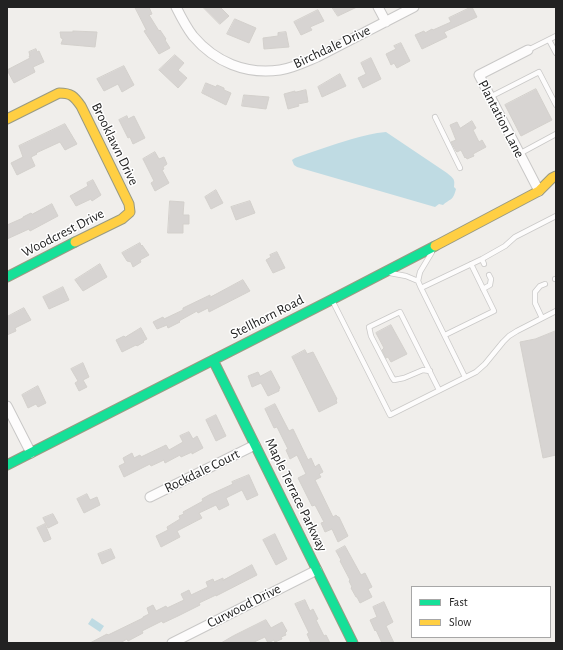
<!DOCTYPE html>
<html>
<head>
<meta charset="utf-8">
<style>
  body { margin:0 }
  #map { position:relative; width:563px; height:650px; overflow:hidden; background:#f0eeeb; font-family:"Alegreya Sans",sans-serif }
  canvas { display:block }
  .frame { position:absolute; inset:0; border:8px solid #222; pointer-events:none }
  .legend { position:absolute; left:411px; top:586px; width:140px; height:52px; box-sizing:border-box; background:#fff; border:1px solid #a7a7a7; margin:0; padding:5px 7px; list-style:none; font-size:12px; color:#222 }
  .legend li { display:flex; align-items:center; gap:8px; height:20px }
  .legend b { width:20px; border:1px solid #a7a7a7 }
</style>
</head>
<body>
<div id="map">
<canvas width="563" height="650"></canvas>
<div class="frame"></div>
<ul class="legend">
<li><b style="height:5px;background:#16e098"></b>Fast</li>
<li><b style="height:5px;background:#ffcf43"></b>Slow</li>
</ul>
</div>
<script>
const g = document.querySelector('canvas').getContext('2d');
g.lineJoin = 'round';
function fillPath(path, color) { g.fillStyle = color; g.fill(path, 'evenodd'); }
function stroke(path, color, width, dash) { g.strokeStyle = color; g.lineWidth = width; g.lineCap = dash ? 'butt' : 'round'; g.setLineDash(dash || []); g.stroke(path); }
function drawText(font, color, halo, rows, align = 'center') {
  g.font = font + ' "Alegreya Sans",sans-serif'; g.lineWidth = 3; g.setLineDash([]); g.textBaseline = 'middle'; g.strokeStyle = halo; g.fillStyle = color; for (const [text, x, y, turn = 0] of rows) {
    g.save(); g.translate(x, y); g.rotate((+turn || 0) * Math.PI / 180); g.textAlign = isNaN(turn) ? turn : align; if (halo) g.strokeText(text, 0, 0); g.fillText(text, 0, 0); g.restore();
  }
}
fillPath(new Path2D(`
  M386,132L447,173C454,179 455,179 454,187L456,189C453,201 451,198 443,205L439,204L435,207L297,167L294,165L292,160L295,158C314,151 332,145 352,139C363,136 374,133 386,132Z
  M92,618L104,626L100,632L88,624Z`), '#bfdbe3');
const building = new Path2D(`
  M135,7H149L152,14L149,15L159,31L160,30L166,39L165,40L170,48L159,54L144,31L146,30Z
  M203,7H220L229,16L220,24Z
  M332,7H357L338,16Z
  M472,7L477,17L444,32L447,37L422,49L415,35L424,31L425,33L432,29L433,30L451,22L449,18Z
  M318,10L324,21L310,27L312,30L301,35L294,22Z
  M235,19L256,28L249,43L227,34Z
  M73,31L97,32L95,47L61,44L63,39L61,38L60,32H73Z
  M286,32L289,47L264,49L263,38L278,36V33Z
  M401,43L410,61L397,68L394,63L391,65L386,54L396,49L394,46Z
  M36,49L37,52L39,51L44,62L33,67L35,72L14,83L7,70L30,58L29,56H30L29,52Z
  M175,55L184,63L178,70L187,78L178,88L159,70Z
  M371,58L381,79L363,88L358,78L366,74L361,63Z
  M124,66L134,85L122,92L118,84L104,91L97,79Z
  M340,74L346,86L322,97L318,87Z
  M206,83L216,87L217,85L224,88V90L231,93L226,105L202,93Z
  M536,89L552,120L521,136L505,105Z
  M306,90L308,102L298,104L299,106L288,109L284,94L295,91V92Z
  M244,95L269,97L266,109L242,106Z
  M127,116L128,119L134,116L145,138L133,144L130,137L128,138L119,120Z
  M472,121L476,128L473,130L479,142L482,140L486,147L473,154L474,156L467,159L466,157L465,158L461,150L457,152L456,151L451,142L456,140L450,125L457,122L460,128Z
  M65,124L77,144L65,150L60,142L36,153L37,154L31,157L35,166L17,175L11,163L23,157L19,146Z
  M155,152L159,159L164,157L167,164L163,167L164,169L162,170L169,183L155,191L151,183L154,181L143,159Z
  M93,180L101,195L92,201L91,199L76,206L70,196L88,186L87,183Z
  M216,190L223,203L211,209L205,197Z
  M170,201L184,202L183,215H189V224H183V233H168Z
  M250,201L255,213L236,220L231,207Z
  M52,204L58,216L30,231L29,229L7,239V225L23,218V217L31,213L32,214Z
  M140,243L141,246L142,245L149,255L140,260L141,262L133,267L131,262L127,261L122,253Z
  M277,252L285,268L273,273L266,260L271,257L270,255Z
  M100,264L107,277L83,291L75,280Z
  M243,280L250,291L209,312L208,308L198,313L197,311L179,321L180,322L168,328L167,325L157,329L153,322L163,317L164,319L183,310V308L210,295V297Z
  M63,287L69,300L49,309L43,297Z
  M24,308L31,320L15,328L16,331L7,335V317Z
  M391,325L407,354L391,362L388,357L386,358L382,350L384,348L376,333Z
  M141,328L147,339L143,341L144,342L137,346L136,345L122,352L116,340L124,336L125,337Z
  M556,331V455L543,458L520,342L535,339Z
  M305,350L307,354L313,352L337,399L336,400L337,403L319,412L292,357Z
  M83,363L89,377L83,380L87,387L79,391L75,383L78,381L71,369Z
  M271,371L280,388L279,389V391L268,396L261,383L252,387L248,376L258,372L260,376Z
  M38,386L46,403L38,407L36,404L28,408L22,395Z
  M275,404L289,431L293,429L308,460L311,458L315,467L319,464L323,472L319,474L321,477L315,480L333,517L336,515L338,517H339L348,536L338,542L332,529L325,532L321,523L324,522L315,505L312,506L298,478L306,474L297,455L290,459L286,450L288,449L277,427L274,428L265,409Z
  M216,415L226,436L216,441L206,420Z
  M189,432L193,439L197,436L203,448L192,454V452L181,457L180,455L165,463L164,460L151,466L150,464L124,477L119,466L125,463L123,458L132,453L134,458L140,455L141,457L166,445L169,450L183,442L180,436Z
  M249,475L258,495L247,500L242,490L226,498L229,505L219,510L216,505L199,513L202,518L177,531L180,537L161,547L156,536L168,530L167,527L180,519L179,516L184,514L183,512L203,501L202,499L209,495L233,484L232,482Z
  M87,494L90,500L97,497L100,505L84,513L77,499Z
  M53,514L58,523L48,528L43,518Z
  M45,524L51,539L44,542L37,528Z
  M275,534L287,559L276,565L263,540Z
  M345,546L361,575L365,573L372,587L368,589L372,597L360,603L357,597H356L351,588L352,587L349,581L350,580L340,561L341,560L336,551Z
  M111,549L115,558L102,564L98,554Z
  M252,565L257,575L216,596V595L199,603L200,605L178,616L163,623L162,621L142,631L143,633L128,641L127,639L120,643H90L107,634L108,635L143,618V617L149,614L147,608L153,605L156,611L166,606L167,608L184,600L181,594L189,590L191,595L208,587L206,582L213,579L214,582L223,578V580Z
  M305,600L310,611L313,609L318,619L316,620L324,636L326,635L330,643H311L307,634L309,633L295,604Z
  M384,602L393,622L386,626L394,643H382L376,630L375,631L370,620L377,617L373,607Z
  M266,620L271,628L282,622L287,631L285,633L286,635L281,637L282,639L275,642L274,640L268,643L265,637L252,643H221L233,636Z`);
fillPath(building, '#d7d4d2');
stroke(building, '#d3d0cc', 1);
const lane = new Path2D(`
  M549,40L556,53
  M528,50L556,36
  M490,97L539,72L556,105
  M435,117L460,168
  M519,154L556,134
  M482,259L484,264
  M390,273L406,276L418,281L421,288
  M555,279H556
  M418,281L420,272L432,252
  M483,289L490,285L491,279L489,275
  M332,300L390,415L476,372L485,364L503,342L509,336L517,331L556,311
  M542,318L535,303V292L540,286L545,284
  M445,335L494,311L471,264
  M430,371L423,370L404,378L394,380L392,377L371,336L369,327L400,312L439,390
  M465,377L421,288L482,259L505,246L515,237L556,216`);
const street = new Path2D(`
  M176,7C181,17 186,27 193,36C215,62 246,75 280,70C293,68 305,62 317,57L414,7
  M378,7L386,22
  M528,50L479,75L539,191
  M7,406L31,453
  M150,497L255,445
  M172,643L317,570`);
const fast = new Path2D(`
  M7,277L75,242
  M213,360L353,643
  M7,465L331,300L435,246`);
const slow = new Path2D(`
  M7,119L59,93C71,93 74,96 81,106L129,204L130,212L122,219L75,242
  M435,246L539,191L552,178L556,176`);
stroke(lane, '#c9c8c7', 6);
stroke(street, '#c9c8c7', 11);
stroke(fast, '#999a82', 11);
stroke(slow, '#999a82', 11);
stroke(lane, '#fdfcfc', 4.5);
stroke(street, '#fdfcfc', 9);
stroke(fast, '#16e098', 9);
stroke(slow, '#ffcf43', 9);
drawText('14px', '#222', '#fff', [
  ["Birchdale Drive",332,47,-25],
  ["Plantation Lane",501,119,63],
  ["Brooklawn Drive",115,144,64],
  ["Woodcrest Drive",63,233,-27],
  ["Stellhorn Road",267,317,-27],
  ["Rockdale Court",202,471,-26],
  ["Maple Terrace Parkway",296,495,64],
  ["Curwood Drive",244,606,-27]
]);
</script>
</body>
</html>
